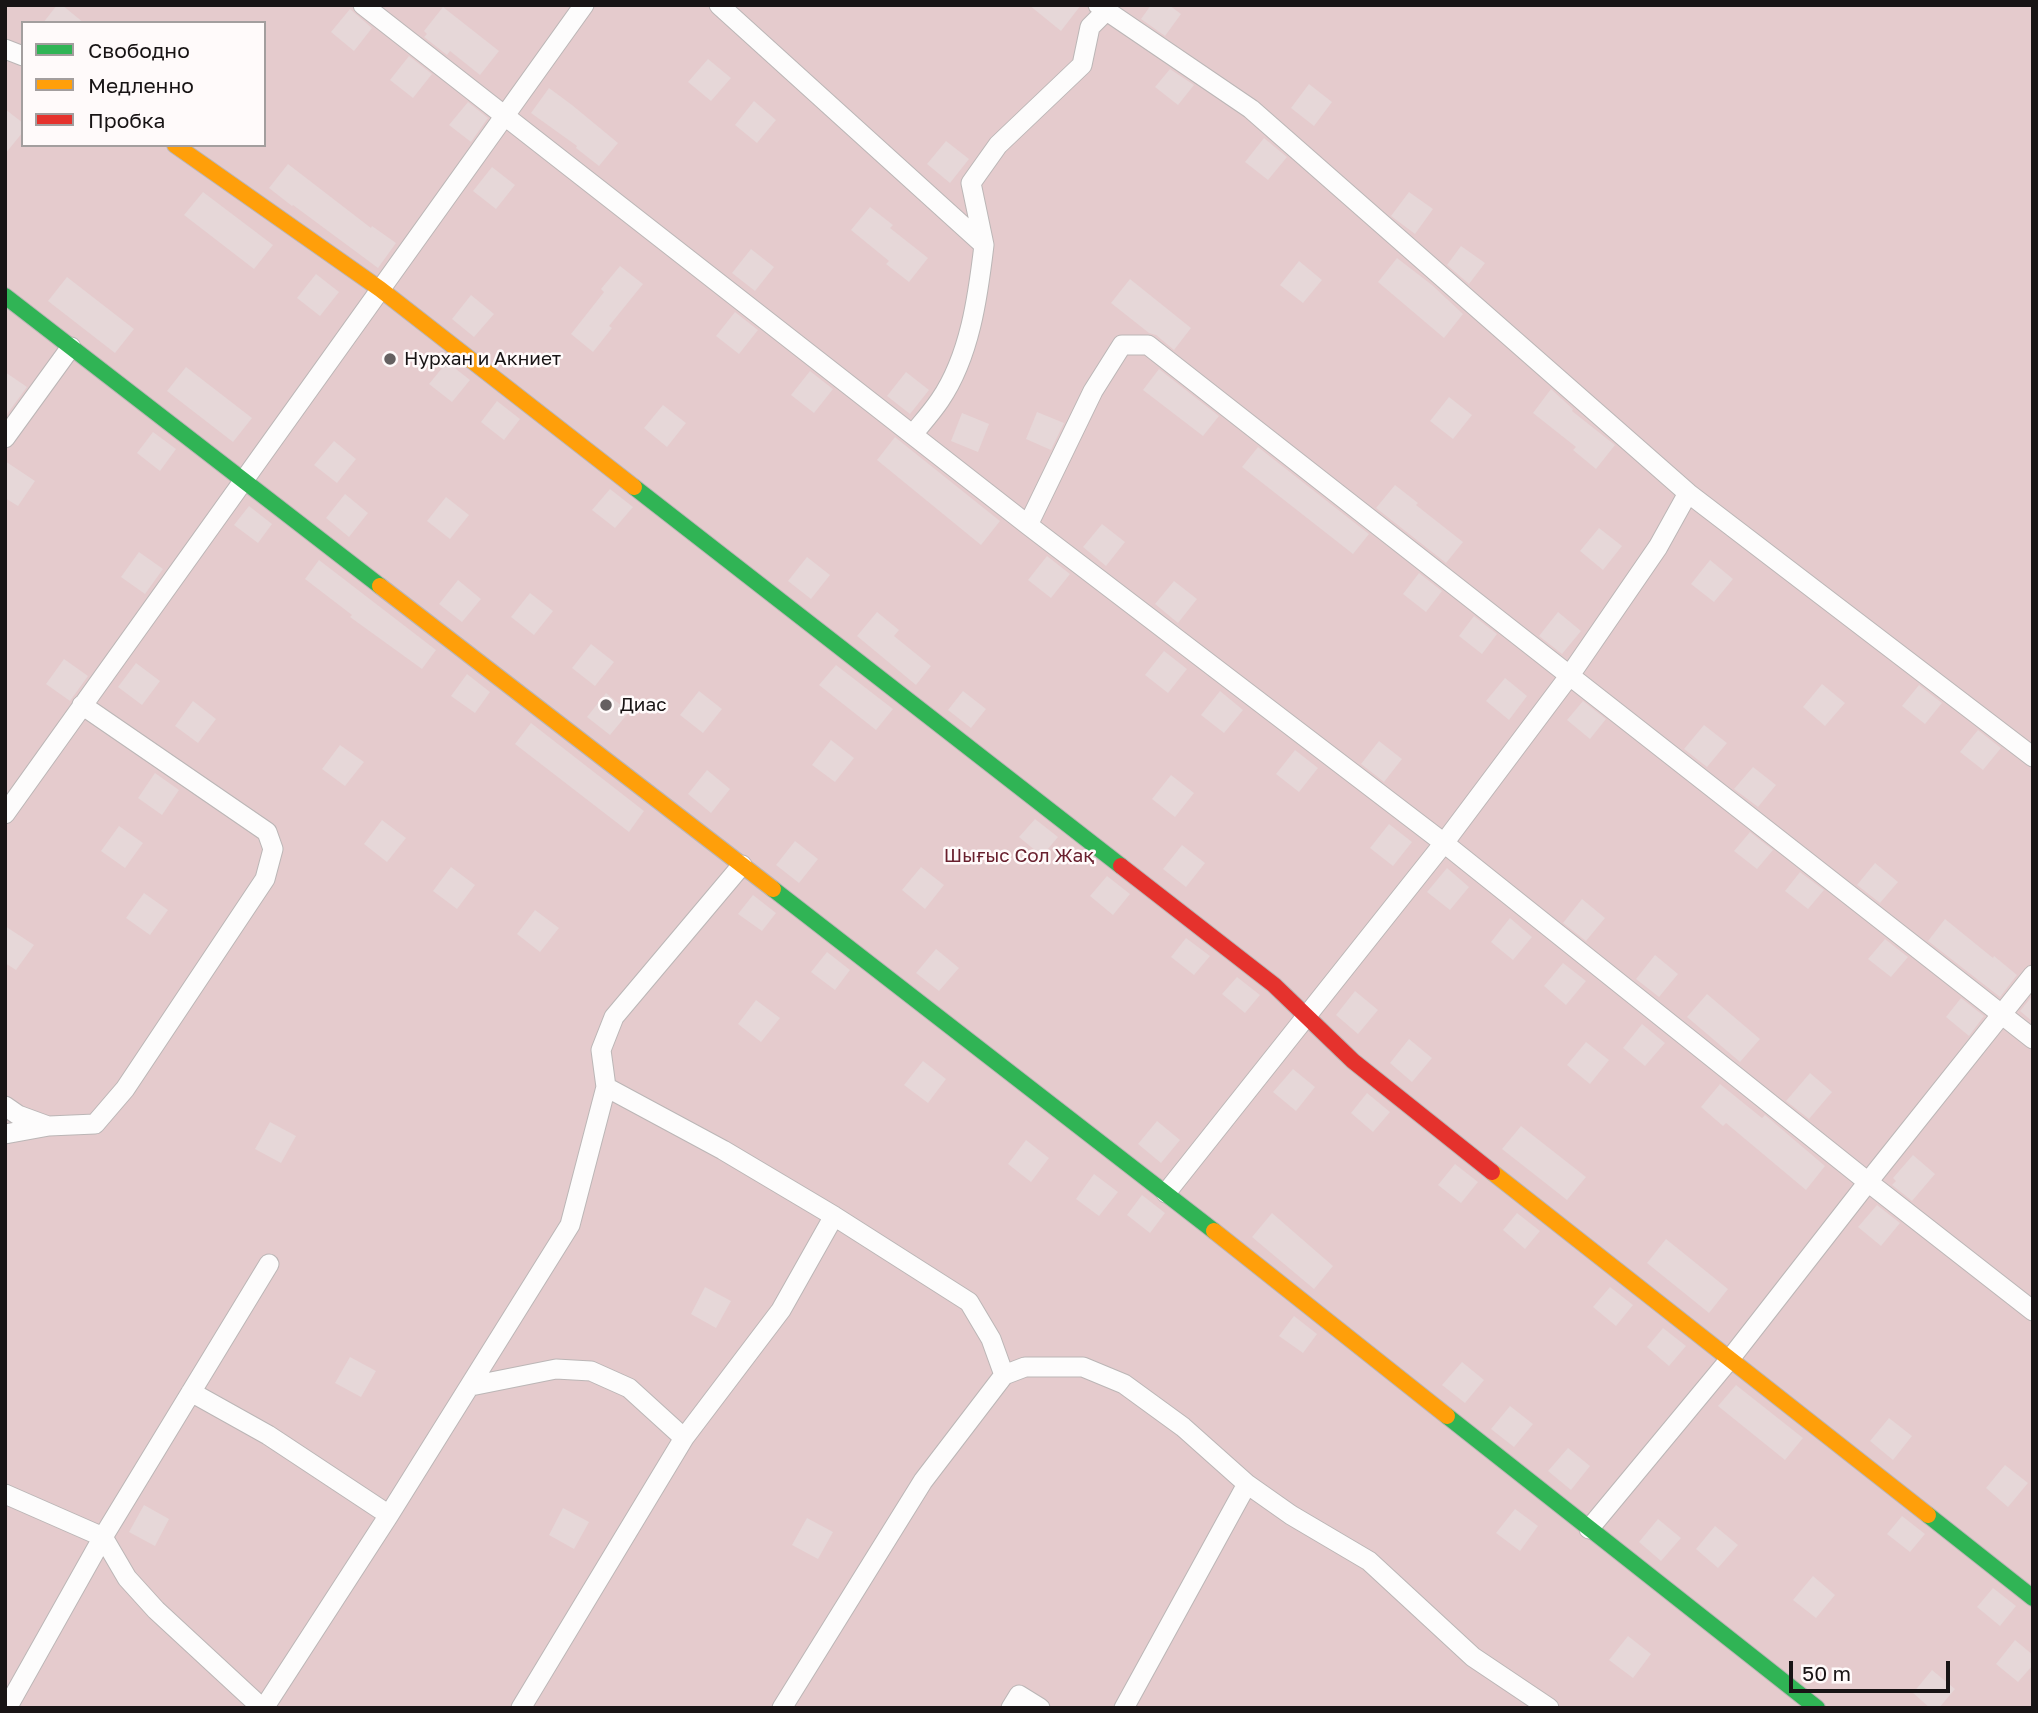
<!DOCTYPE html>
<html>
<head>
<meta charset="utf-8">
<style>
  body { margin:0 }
  #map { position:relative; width:2038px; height:1713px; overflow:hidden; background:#f3eeee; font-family:"Golos Text",sans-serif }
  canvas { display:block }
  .frame { position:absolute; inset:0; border:7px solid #181415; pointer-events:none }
  .legend { position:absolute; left:21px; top:21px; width:245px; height:126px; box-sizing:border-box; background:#fffafa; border:2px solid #a39e9e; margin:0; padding:9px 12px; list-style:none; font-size:21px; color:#181415 }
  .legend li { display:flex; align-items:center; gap:14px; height:35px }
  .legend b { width:35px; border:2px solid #a39e9e }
  .scale { position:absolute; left:1789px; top:1661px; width:161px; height:32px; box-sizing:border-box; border:4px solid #181415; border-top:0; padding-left:9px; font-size:21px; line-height:24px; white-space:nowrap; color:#181415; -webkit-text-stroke:5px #fffafa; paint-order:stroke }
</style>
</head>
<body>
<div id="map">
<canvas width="2038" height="1713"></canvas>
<div class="frame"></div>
<ul class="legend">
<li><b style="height:9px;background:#30b455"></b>Свободно</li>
<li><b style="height:9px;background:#ff9f0a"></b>Медленно</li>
<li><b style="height:9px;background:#e5322d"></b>Пробка</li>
</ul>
<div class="scale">50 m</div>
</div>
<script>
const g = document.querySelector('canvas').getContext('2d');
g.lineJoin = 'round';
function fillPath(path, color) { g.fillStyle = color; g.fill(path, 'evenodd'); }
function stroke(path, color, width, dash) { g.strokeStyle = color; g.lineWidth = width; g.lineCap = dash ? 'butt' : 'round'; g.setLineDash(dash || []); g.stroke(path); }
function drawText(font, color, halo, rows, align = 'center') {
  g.font = font + ' "Golos Text",sans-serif'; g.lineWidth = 5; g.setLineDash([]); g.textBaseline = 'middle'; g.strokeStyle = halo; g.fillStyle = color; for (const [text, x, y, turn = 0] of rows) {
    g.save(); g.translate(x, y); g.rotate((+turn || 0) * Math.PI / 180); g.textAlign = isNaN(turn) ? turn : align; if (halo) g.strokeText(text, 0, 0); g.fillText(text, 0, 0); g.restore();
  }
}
fillPath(new Path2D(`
  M5,5H2033V1708H5ZM23,23H264V145H23Z`), '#e5cbcd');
fillPath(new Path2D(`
  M57,5H62L84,23H43Z
  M1029,5H1081L1061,31Z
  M1151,5H1169L1181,14L1165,36L1141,19Z
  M443,7L499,51L480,75L450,51L447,55L424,37L427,34L424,31Z
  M350,9L372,28L354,51L331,32Z
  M409,56L432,74L413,98L390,80Z
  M708,59L731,78L711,101L688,82Z
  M1170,69L1194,85L1178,105L1155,87Z
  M1309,84L1332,102L1314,126L1291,108Z
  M549,88L572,105L618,143L599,166L576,148L577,146L531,113Z
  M754,101L776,120L757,143L735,125Z
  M468,102L488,118L471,142L449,125Z
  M5,109L23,123V132L5,154Z
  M1264,138L1287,157L1268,180L1245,162Z
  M946,141L969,159L950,183L927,164Z
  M288,164L371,228L372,226L396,243L378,268L293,205L292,206L269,188Z
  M492,167L515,185L496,209L473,191Z
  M203,192L273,245L254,269L184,215Z
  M1409,192L1433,209L1415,234L1391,216Z
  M870,207L893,225L890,228L928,258L909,282L886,264L889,261L851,230Z
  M1461,246L1485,263L1469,284L1447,265Z
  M751,249L774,267L755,291L732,273Z
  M1397,258L1432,285L1463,314L1444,338L1378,282Z
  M1299,261L1322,280L1303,303L1280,285Z
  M620,266L643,284L609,326L612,328L593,352L571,334L604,292L601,289Z
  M316,274L339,292L320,316L297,298Z
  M67,277L134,329L115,353L48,301Z
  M1130,279L1191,328L1174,350L1156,335L1149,333L1111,303Z
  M471,295L494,314L474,337L452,319Z
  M735,312L758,330L739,354L716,336Z
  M447,362L470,380L452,402L429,384Z
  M186,367L252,418L233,442L167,391Z
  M1159,369L1219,416L1203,436L1143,390Z
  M810,371L833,389L814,413L791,395Z
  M5,372L27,387L5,417Z
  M906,372L929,390L910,414L887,396Z
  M1551,389L1573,409L1572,411L1615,445L1596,469L1573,450L1576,447L1533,413Z
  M1449,397L1472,415L1453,439L1430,421Z
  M497,401L520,419L504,440L481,422Z
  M663,405L686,423L667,447L644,428Z
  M1037,412L1064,423L1051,450L1026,439Z
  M962,413L989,424L978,452L951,441Z
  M153,432L176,449L160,471L137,453Z
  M895,437L1000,521L981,545L877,460Z
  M334,441L356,459L337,483L314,465Z
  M1258,447L1369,534L1353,554L1242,467Z
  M5,461L35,481L18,506L5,498Z
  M1395,485L1418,503L1416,505L1463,542L1446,563L1376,508Z
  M610,489L633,507L615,528L592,510Z
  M345,494L368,513L349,537L326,518Z
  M446,497L469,515L450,539L427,521Z
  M249,506L272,524L258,543L234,525Z
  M1102,524L1125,542L1106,566L1083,547Z
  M1599,528L1622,546L1603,570L1580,551Z
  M139,552L163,569L145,594L121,577Z
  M1047,556L1070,574L1051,598L1028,580Z
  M807,557L830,575L811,599L788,581Z
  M319,560L436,650L422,669L350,617L352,615L305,579Z
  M1710,560L1733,579L1714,602L1691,584Z
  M1419,573L1442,591L1426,612L1403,594Z
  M458,580L481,599L462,622L439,604Z
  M1174,581L1197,599L1178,623L1155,604Z
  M530,593L553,611L534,635L511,617Z
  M877,612L899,630L894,636L931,666L916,685L857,636Z
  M1558,612L1581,631L1562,654L1539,636Z
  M1474,616L1497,634L1482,654L1459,636Z
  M591,644L614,662L595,686L572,668Z
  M1164,651L1187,669L1168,693L1145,675Z
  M64,659L88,676L70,701L46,684Z
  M136,663L160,681L142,705L118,687Z
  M836,665L893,709L876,730L819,685Z
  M467,674L490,692L475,713L451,696Z
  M1505,678L1527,696L1509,720L1486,701Z
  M1822,684L1845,703L1825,726L1803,707Z
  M1919,685L1942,703L1925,724L1902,706Z
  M699,691L722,709L703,733L680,715Z
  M963,691L986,709L971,728L948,710Z
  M1220,691L1243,710L1224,733L1201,715Z
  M606,693L629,712L610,735L587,717Z
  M193,701L216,719L198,743L175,726Z
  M1583,701L1606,719L1590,739L1567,720Z
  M531,723L644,811L629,832L515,744Z
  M1704,725L1727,743L1707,767L1684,749Z
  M1978,730L2001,748L1983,770L1960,752Z
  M831,740L854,758L835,782L812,765Z
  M1379,741L1402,759L1384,782L1361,764Z
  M340,745L364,762L345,786L322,769Z
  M1295,750L1318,768L1299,792L1276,774Z
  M1753,767L1776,785L1758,807L1734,789Z
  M707,770L730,789L711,813L688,794Z
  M155,773L179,790L162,815L138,798Z
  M1171,775L1194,793L1175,817L1152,799Z
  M1035,819L1058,837L1042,856L1019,837Z
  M382,820L406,838L387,862L364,844Z
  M1389,824L1412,842L1393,866L1370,848Z
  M119,826L143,843L125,868L101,851Z
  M1750,832L1773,850L1757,869L1734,851Z
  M795,841L818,859L799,883L776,865Z
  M1182,845L1205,863L1186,887L1163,869Z
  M1875,863L1898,882L1880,903L1857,885Z
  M451,867L475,885L457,909L433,891Z
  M921,867L944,885L925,909L902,890Z
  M1447,868L1469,887L1450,910L1427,892Z
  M1800,872L1824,890L1808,909L1785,891Z
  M1107,876L1130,894L1113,915L1090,896Z
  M144,893L168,910L150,935L126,918Z
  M753,895L776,913L762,931L738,914Z
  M1582,899L1605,918L1586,941L1563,923Z
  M535,910L559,928L540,952L517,934Z
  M1510,918L1532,937L1513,960L1491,942Z
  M1945,919L1993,958L1994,956L2017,975L2000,997L1928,941Z
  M5,926L34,945L16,970L5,963Z
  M1186,938L1210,956L1194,975L1171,957Z
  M1885,939L1908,957L1891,977L1868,959Z
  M936,949L959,968L939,991L916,973Z
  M827,952L850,970L835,990L811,972Z
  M1655,955L1678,974L1659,997L1636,979Z
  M1563,963L1586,981L1566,1005L1544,986Z
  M1237,977L1260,995L1245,1013L1222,994Z
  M1355,991L1378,1010L1358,1034L1336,1015Z
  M1707,994L1760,1039L1740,1062L1687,1017Z
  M2033,995V1022L2020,1011Z
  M1961,998L1984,1016L1969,1036L1946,1017Z
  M756,1000L780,1018L761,1042L738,1024Z
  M1642,1024L1665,1043L1645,1066L1623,1048Z
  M1409,1039L1432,1058L1412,1082L1390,1063Z
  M1586,1042L1609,1060L1590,1084L1567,1065Z
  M923,1061L946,1079L928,1103L904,1085Z
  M1293,1069L1315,1087L1296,1111L1273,1092Z
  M1810,1073L1832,1092L1809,1119L1786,1101Z
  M1720,1084L1762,1118L1765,1115L1771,1120L1825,1166L1806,1190L1726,1123L1723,1126L1701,1107Z
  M1367,1093L1390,1112L1373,1132L1351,1113Z
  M1157,1121L1180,1140L1161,1163L1138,1144Z
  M270,1122L296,1136L281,1163L255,1149Z
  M1521,1126L1586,1177L1567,1200L1502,1149Z
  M1026,1140L1049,1158L1031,1182L1008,1164Z
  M1913,1155L1935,1174L1912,1201L1892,1185L1896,1181L1893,1178Z
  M1455,1164L1478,1182L1461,1203L1438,1185Z
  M1094,1174L1118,1192L1099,1216L1076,1199Z
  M1142,1195L1165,1213L1150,1233L1127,1215Z
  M1877,1205L1900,1223L1881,1246L1858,1227Z
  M1272,1213L1333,1266L1314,1289L1252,1237Z
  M1517,1213L1540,1231L1525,1249L1503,1230Z
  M1666,1239L1728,1289L1709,1313L1647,1263Z
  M705,1287L731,1301L716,1328L691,1314Z
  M1610,1287L1633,1305L1616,1326L1593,1307Z
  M1294,1316L1317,1334L1303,1353L1279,1336Z
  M1663,1328L1686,1346L1669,1366L1647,1347Z
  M350,1357L376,1371L361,1397L335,1383Z
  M1462,1362L1484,1380L1465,1403L1442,1385Z
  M1736,1385L1803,1438L1785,1460L1718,1406Z
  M1510,1406L1533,1424L1514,1447L1491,1429Z
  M1889,1418L1912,1436L1893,1460L1870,1441Z
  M1568,1448L1590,1466L1571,1490L1548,1471Z
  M2005,1465L2028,1483L2008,1507L1986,1488Z
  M144,1505L169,1519L155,1546L129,1532Z
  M563,1508L589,1522L574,1549L549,1535Z
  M1515,1509L1538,1526L1520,1551L1496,1533Z
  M1902,1516L1925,1534L1910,1552L1887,1534Z
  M807,1518L833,1532L818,1559L792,1545Z
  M1658,1519L1681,1538L1661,1561L1639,1542Z
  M1715,1526L1738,1545L1718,1568L1696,1549Z
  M1813,1576L1835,1595L1816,1618L1793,1600Z
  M1993,1588L2016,1606L2000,1626L1977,1607Z
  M1628,1636L1651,1654L1633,1678L1609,1660Z
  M2015,1640L2033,1655V1665L2018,1682L1996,1664Z
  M1932,1670L1955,1689L1939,1708H1930L1913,1693Z`), '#e6d7d8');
const street = new Path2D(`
  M363,5L1028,525L1444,843L1868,1182L2033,1311
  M719,5L984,245C978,296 970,356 940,400C932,412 922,423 913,434
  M1098,5L1251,109L1688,493L2033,757
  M5,49L23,56
  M984,245L971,183L998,145L1082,65L1090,27L1106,11
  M5,438L71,347
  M1028,525L1093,391L1122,345H1148L2033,1039
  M5,814L584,5
  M606,1087L723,1150L834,1216L969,1302L991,1339L1004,1375L923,1481L782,1708
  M5,1106L18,1115L48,1126
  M5,1134L49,1126L95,1124L125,1089L265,879L273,849L267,832L82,705
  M1166,1193L1444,843L1570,675L1658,547L1688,493
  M1004,1375L1025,1367H1083L1124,1384L1183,1427L1247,1484L1291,1515L1369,1561L1473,1657L1549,1708
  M471,1386L556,1369L591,1371L629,1388L684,1438L521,1708
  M191,1392L268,1435L389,1515
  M684,1438L781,1310L834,1216
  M5,1494L103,1537L127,1578L156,1610L262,1708
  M1589,1529L1730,1359L1868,1182L2033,975
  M7,1708L103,1537L269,1264
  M264,1708L389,1515L570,1225L606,1087L601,1050L614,1017L742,865
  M1011,1708L1019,1695L1040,1708
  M1124,1708L1247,1484`);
const fast = new Path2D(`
  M5,296L380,586
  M634,487L1121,866
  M773,889L1214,1231
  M1447,1416L1817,1708
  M1928,1515L2033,1598`);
const slow = new Path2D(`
  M175,145L380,289L634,487
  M380,586L773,889
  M1492,1172L1928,1515
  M1214,1231L1447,1416`);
const jam = new Path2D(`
  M1121,866L1274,985L1353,1061L1492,1172`);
stroke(street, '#bbb6b6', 21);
stroke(fast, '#bbb6b6', 18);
stroke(slow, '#bbb6b6', 18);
stroke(jam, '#bbb6b6', 18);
stroke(street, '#fdfcfc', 19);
stroke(fast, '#30b455', 16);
stroke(slow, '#ff9f0a', 16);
stroke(jam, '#e5322d', 16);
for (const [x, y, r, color] of [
  [390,359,7,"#656061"],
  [606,705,7,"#656061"]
]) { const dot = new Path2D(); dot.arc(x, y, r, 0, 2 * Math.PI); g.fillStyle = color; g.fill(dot); stroke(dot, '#fffafa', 2.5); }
drawText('19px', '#181415', '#fffafa', [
  ["Нурхан и Акниет",404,359],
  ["Диас",620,705]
], 'left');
drawText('19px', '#69202e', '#fffafa', [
  ["Шығыс Сол Жақ",1019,856]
]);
</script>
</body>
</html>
